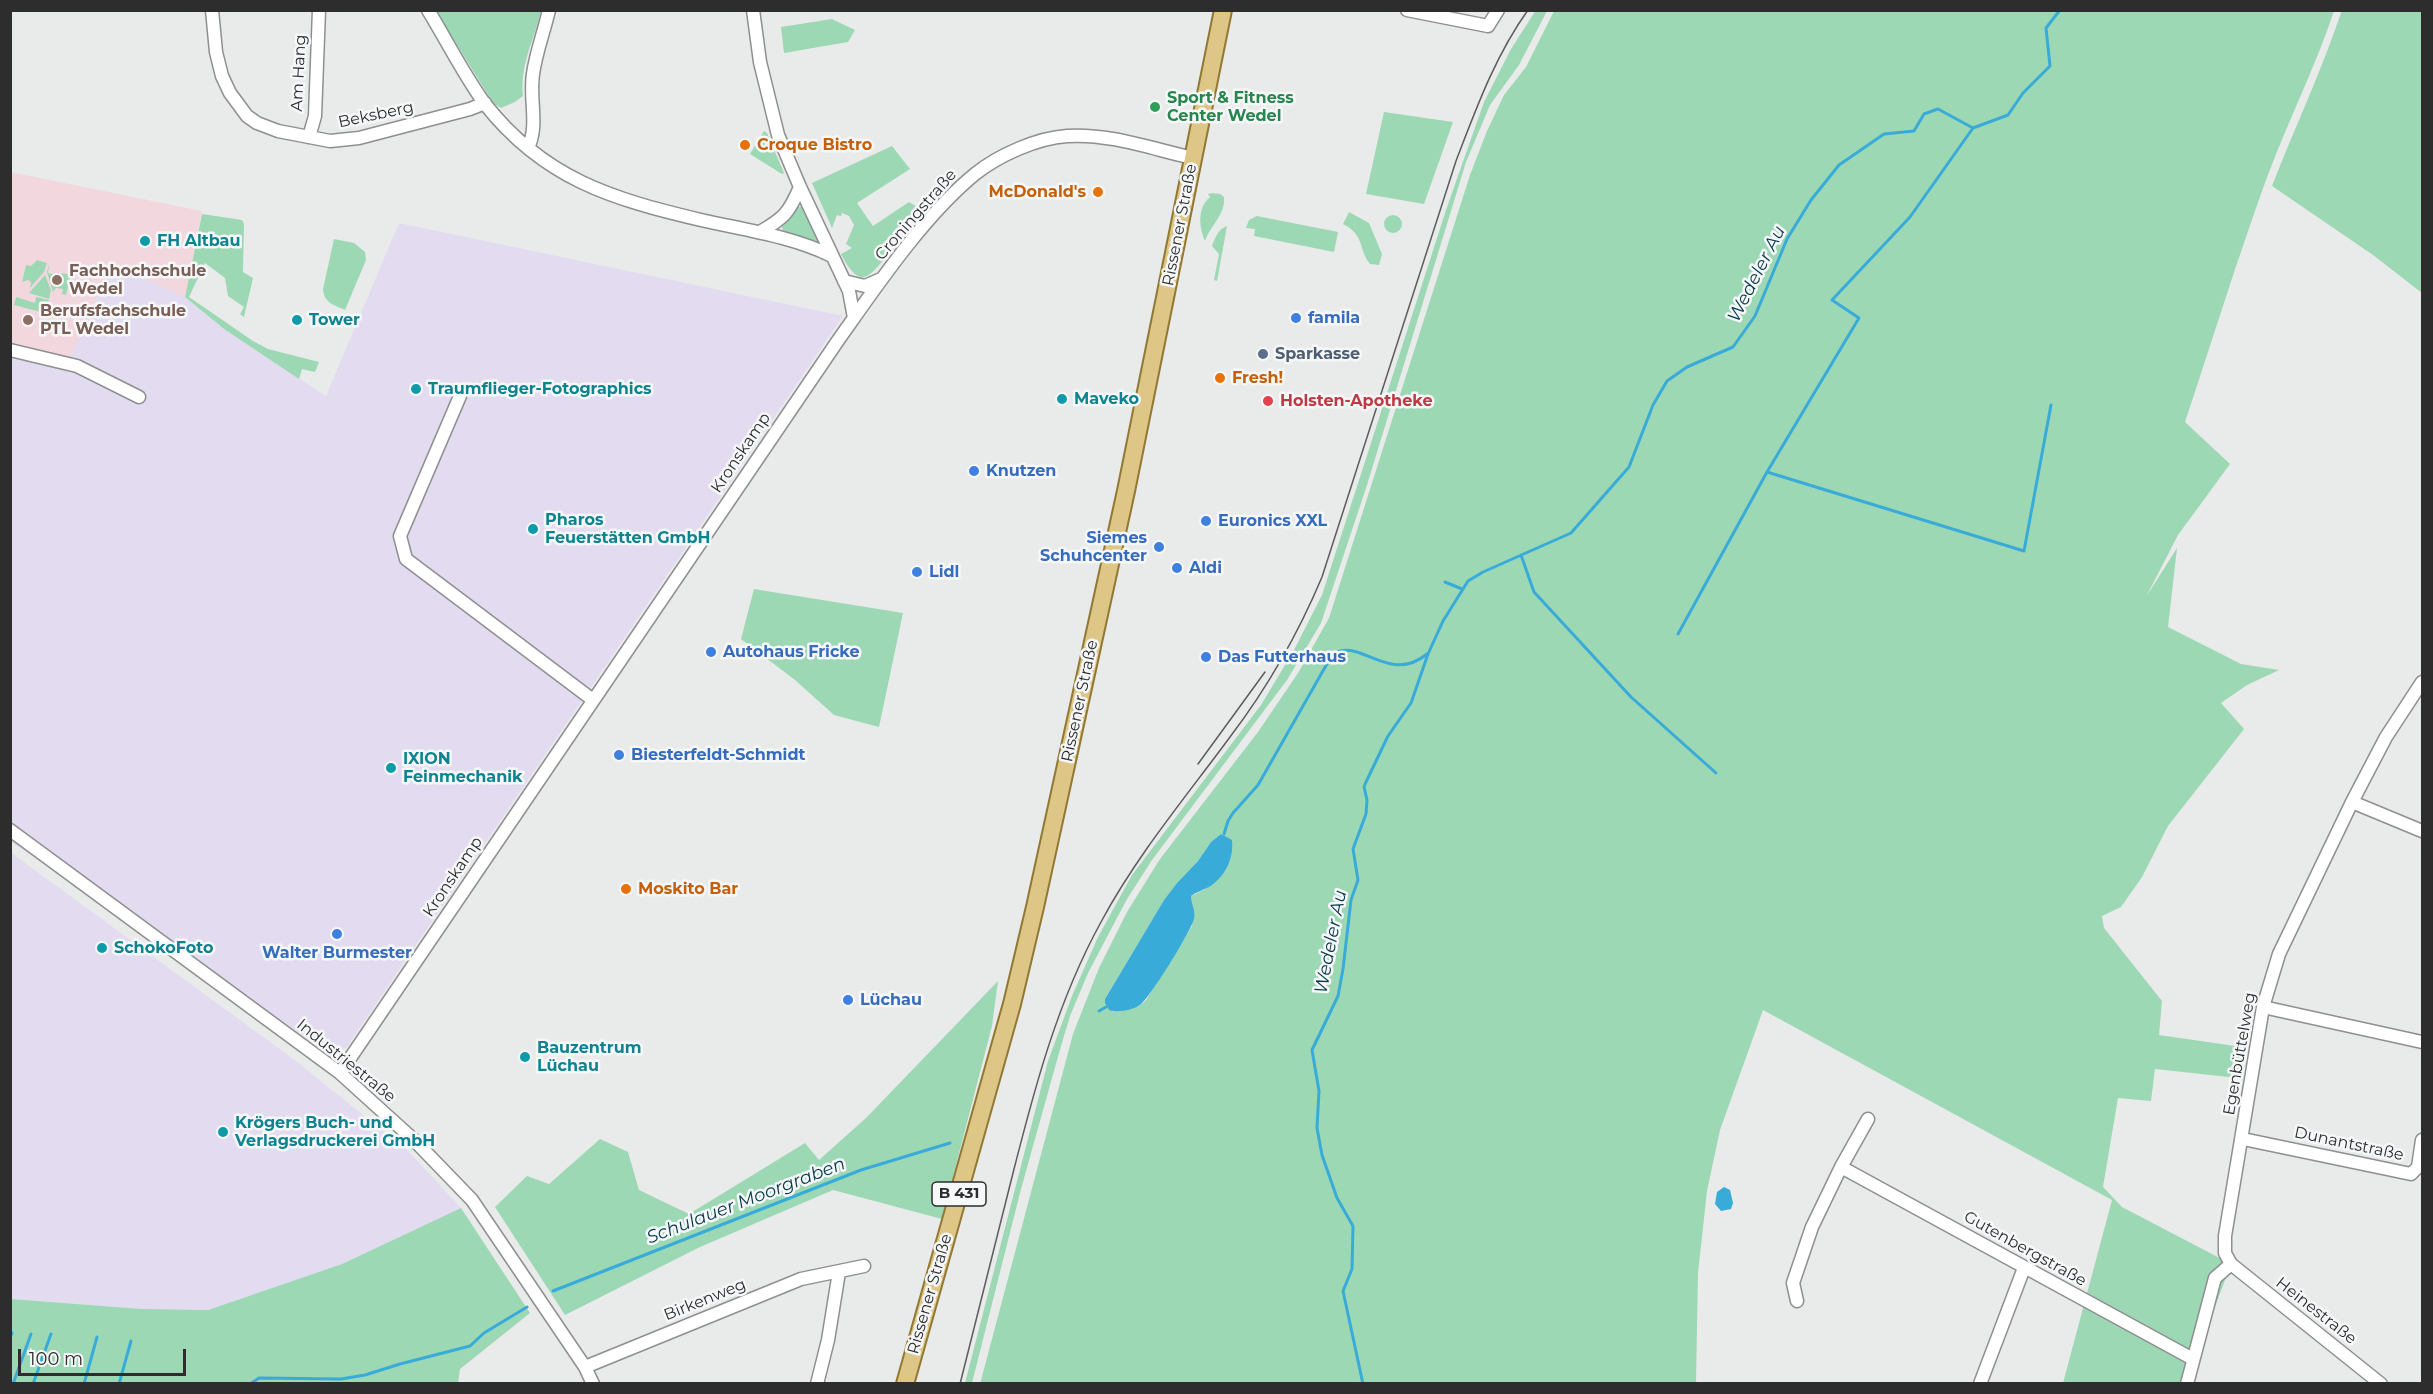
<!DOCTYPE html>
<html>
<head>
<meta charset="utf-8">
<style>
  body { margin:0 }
  #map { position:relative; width:2433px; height:1394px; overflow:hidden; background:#e9eaea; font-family:Montserrat,sans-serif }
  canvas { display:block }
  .frame { position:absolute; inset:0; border:12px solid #2d2d2d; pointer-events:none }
  .scale { position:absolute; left:18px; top:1349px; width:168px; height:27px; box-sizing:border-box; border:3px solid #2d2d2d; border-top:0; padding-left:8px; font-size:18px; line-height:21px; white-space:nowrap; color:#2d2d2d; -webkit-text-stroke:4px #f6f7f8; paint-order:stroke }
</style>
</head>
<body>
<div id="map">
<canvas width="2433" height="1394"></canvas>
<div class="frame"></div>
<div class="scale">100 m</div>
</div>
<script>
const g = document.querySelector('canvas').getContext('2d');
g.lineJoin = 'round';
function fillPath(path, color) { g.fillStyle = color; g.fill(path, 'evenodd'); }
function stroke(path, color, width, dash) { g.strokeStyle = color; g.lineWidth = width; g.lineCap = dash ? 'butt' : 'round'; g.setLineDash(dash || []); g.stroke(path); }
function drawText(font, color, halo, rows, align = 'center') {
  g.font = font + ' Montserrat,sans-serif'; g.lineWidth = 5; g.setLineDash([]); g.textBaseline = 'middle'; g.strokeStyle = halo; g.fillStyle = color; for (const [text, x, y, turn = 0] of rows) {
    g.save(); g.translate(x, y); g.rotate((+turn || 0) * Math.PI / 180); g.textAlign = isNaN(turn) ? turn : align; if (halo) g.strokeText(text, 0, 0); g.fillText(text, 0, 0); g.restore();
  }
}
fillPath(new Path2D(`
  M399,223L843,316L346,1048L323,1049L11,842L10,343L70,358L112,264L185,297L224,329L326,396Z
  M10,852L292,1058L409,1152L461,1208L342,1264L208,1310L142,1309L11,1299Z`), '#e3dcf1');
fillPath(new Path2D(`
  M10,172L202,211L185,297L112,264L70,358L11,343Z`), '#f2d8de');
fillPath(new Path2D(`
  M1536,10L1547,11L1519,65L1490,105L1466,162L1367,485L1321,623L1287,680L1152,860L1127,899L1088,973L1070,1016L1061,1046L1021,1189L972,1383H965L1048,1061L1072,996L1098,937L1132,875L1261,705L1294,650L1322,595L1446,210L1484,102L1511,49Z
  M2342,10L2422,11V293L2373,255L2272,186C2295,127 2322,70 2342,10Z
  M436,11H541C534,41 520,63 523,96L515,102L501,108L493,103Z
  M1554,11H2334C2315,68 2287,123 2266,180C2237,260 2212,341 2185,422L2230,464L2178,535L2146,597L2177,548L2168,627L2241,664L2279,670L2247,685L2221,703L2244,729L2168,826L2142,877L2121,907L2102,916L2104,928L2162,1001L2159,1035L2242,1047L2238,1078L2155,1069L2151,1101L2118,1098L2103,1187L2122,1207L2231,1264L2188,1379L2193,1383H2063L2112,1200L1763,1010L1720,1130L1707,1191L1698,1273L1696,1383L980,1384L1073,1034L1099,968L1127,912L1160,859L1258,732L1298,673L1329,618L1470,175L1487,131L1504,95L1526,67ZM1221,834H1224L1205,889L1191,896L1192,926L1146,1000L1139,1006L1122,1010L1105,999L1164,900L1177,883L1198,861L1211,842Z
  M832,19L855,30L848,42L784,53L781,27Z
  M1384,112L1453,122L1424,204L1366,194Z
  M764,131L767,133L784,173L782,174L750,154Z
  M892,146L910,169L857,203L873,226L909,202L919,208L890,240L896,246C873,268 864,299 841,254L852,248L846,244L854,225L849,216L842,213L841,216L837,215L832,228L812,183Z
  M1212,193L1220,194L1224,197C1226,214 1210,226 1205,241C1199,227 1197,208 1210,197L1208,194Z
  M796,207H804L820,243L784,233L781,225Z
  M1349,212L1369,223L1382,254L1379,265L1370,264C1358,249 1365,235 1343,224Z
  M202,214L242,220L244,224L243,272L253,278L244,317L240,314L244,307L228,296L225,278L205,263L189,297L253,341L268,349L319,362L315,372L302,369L299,379L224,329L185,297Z
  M1384 224a9 9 0 1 1 18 0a9 9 0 1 1-18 0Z
  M1257,216L1338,232L1334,252L1254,236L1255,229L1246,228L1249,220Z
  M1227,226L1217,281L1214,280L1219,254L1212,246C1215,238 1218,229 1227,226Z
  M334,239L354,243L365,252L366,260L345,310C334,305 324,303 323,289Z
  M37,260L47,263L44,272L30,288L31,282L28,280L22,282L26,265L31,266Z
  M49,263L48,273L61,276L62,273L71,275L66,295L62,294L63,289L56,288L53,292L47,272Z
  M45,275L51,290L49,299L29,293Z
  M16,297L35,303L36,297L49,300L47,306L57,308L56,316L14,305Z
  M754,589L903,613L879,727L834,715L795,680L741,639Z
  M998,981L992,1026L942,1219L833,1190L700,1247L565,1315L495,1207L527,1176L549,1184L600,1139L628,1152L639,1190L689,1214L805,1143L819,1160L866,1118Z
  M461,1208L530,1313L460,1369L458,1383H11V1299L142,1309L208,1310L342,1264Z`), '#9dd8b5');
fillPath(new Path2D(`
  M1221,834L1232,840C1234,859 1225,877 1209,887C1203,890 1196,892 1191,896C1191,904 1196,911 1194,919C1191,931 1150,998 1140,1005C1133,1010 1117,1013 1109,1010L1105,1003V999L1164,900L1177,883L1198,861L1211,842Z
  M1724,1187L1730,1190L1733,1203L1731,1209L1721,1211L1715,1204L1717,1192Z`), '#39abd9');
stroke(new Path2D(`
  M1767,472L2024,551L2051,405
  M1521,555L1534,592L1631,697L1716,773
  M1445,582L1462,589
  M1678,634L1767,472L1859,318L1832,300L1910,217L1973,128
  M1224,834L1228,821L1233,813L1258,785L1332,655C1359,635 1388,686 1427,654
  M1099,1011L1106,1007
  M553,1291L861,1170L950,1143
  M10,1338L12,1333
  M13,1384L31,1334
  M33,1384L51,1334
  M84,1384L97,1337
  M119,1384L131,1341
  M250,1384L259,1378L341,1379L365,1375L400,1364L470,1346L484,1333L527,1307
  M1363,1384L1343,1291L1352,1269L1353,1226L1337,1198L1322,1155L1317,1128L1319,1091L1312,1050L1338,996L1343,969L1351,900L1358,880L1353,849L1366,814L1367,800L1364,787L1366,782L1388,736L1411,703L1428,654L1443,621L1468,581L1483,572L1571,533L1629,467L1653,405L1667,381L1687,367L1733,347L1755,316L1787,239L1811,200L1839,165L1884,134L1914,131L1924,114L1938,109L1973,128L2008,115L2023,93L2050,66L2046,28L2060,10`), '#39abd9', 3);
const minor = new Path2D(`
  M212,10L216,52L222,76L230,93L247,116L257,123L278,131L330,141L359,138L470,109L485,103
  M428,10C447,41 464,75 485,104C544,179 612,199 701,220C745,230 791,236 832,256
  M753,10L760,62L778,135L800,187L849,291L854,318
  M1407,10L1488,26L1498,10
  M309,137L315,116L319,10
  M528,148C539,125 529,99 533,74C536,52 544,32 549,10
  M760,232C784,218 789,213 800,187
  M844,281L865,286L881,279
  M10,350L77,366L139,397
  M460,396L400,536L406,559L593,700
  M2352,802L2422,831
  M10,830L340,1073L414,1140L472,1200L585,1367L593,1384
  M2263,1007L2422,1042
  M340,1073L839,339C878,284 923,217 975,174C999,155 1037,138 1067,136C1109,133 1152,149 1193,158
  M2243,1139L2411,1174L2418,1167L2422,1140
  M1841,1167L1868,1119
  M1797,1301L1793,1283L1812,1227L1841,1167L2193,1359
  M585,1367L801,1279L864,1266
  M817,1384L828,1340L839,1272
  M1980,1384L2024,1268
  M2187,1384L2215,1278L2231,1264
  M2381,1384L2231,1264L2225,1253V1236L2263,1007L2279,954L2352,802L2386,737L2422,682`);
const major = new Path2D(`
  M905,1384L1012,1004L1035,907L1126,491L1223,10`);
stroke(minor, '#8e8f90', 15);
stroke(major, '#917833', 20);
stroke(minor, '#fff', 12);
stroke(major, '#ddc686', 16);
stroke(new Path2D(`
  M1198,764L1265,672
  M960,1384C977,1315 994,1246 1012,1177C1034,1090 1057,1002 1101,922C1137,855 1185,798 1230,737C1268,687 1298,634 1322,577L1456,161C1476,109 1495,56 1528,10`), '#5c5c5c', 1.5);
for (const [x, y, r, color] of [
  [1155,107,6,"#2e9e5b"],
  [745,145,6,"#e8710a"],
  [1098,192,6,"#e8710a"],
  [145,241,6,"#0f9aa8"],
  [57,280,6,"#8d6e63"],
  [1296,318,6,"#3f7fe0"],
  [28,320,6,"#8d6e63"],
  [297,320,6,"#0f9aa8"],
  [1263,354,6,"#5c6f8a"],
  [1220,378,6,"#e8710a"],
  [416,389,6,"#0f9aa8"],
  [1062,399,6,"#0f9aa8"],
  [1268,401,6,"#e0444e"],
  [974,471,6,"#3f7fe0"],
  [1206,521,6,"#3f7fe0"],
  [533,529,6,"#0f9aa8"],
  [1159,547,6,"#3f7fe0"],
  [1177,568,6,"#3f7fe0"],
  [917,572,6,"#3f7fe0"],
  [711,652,6,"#3f7fe0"],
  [1206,657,6,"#3f7fe0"],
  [619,755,6,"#3f7fe0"],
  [391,768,6,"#0f9aa8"],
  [626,889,6,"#e8710a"],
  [337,934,6,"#3f7fe0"],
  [102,948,6,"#0f9aa8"],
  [848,1000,6,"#3f7fe0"],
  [525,1057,6,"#0f9aa8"],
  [223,1132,6,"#0f9aa8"]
]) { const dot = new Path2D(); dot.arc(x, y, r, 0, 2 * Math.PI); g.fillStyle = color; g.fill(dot); stroke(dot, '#f6f7f8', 2); }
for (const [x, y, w] of [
  [959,1194,54]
]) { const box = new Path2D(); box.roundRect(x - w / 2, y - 12, w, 24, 4.5); g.fillStyle = '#f6f7f8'; g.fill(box); stroke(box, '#2d2d2d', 1.5); }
drawText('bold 15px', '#2d2d2d', null, [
  ["B 431",959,1194]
]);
drawText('16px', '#2d2d2d', '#f6f7f8', [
  ["Am Hang",299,73,-87],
  ["Beksberg",376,115,-12],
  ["Croningstraße",916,215,-49],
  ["Rissener Straße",1180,225,-79],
  ["Kronskamp",741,453,-56],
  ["Rissener Straße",1080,701,-78],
  ["Kronskamp",453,877,-56],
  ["Egenbüttelweg",2240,1054,-80],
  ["Industriestraße",346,1061,39],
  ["Dunantstraße",2349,1144,12],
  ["Gutenbergstraße",2025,1249,29],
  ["Rissener Straße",930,1294,-74],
  ["Birkenweg",705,1300,-22],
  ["Heinestraße",2316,1311,38]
]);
drawText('bold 16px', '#27864d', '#f6f7f8', [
  ["Sport & Fitness",1167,98],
  ["Center Wedel",1167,116]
], 'left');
drawText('bold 16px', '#c56008', '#f6f7f8', [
  ["Croque Bistro",757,145],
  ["McDonald's",1086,192,"right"],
  ["Fresh!",1232,378],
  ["Moskito Bar",638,889]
], 'left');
drawText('bold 16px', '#0d838f', '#f6f7f8', [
  ["FH Altbau",157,241],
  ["Tower",309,320],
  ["Traumflieger-Fotographics",428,389],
  ["Maveko",1074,399],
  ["Pharos",545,520],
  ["Feuerstätten GmbH",545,538],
  ["IXION",403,759],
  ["Feinmechanik",403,777],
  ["SchokoFoto",114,948],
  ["Bauzentrum",537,1048],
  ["Lüchau",537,1066],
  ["Krögers Buch- und",235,1123],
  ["Verlagsdruckerei GmbH",235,1141]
], 'left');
drawText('bold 16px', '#785e54', '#f6f7f8', [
  ["Fachhochschule",69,271],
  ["Wedel",69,289],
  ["Berufsfachschule",40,311],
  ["PTL Wedel",40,329]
], 'left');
drawText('bold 16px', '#366cbe', '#f6f7f8', [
  ["famila",1308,318],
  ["Knutzen",986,471],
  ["Euronics XXL",1218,521],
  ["Siemes",1147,538,"right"],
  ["Schuhcenter",1147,556,"right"],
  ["Aldi",1189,568],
  ["Lidl",929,572],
  ["Autohaus Fricke",723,652],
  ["Das Futterhaus",1218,657],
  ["Biesterfeldt-Schmidt",631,755],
  ["Walter Burmester",337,953,"center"],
  ["Lüchau",860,1000]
], 'left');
drawText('bold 16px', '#4e5e75', '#f6f7f8', [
  ["Sparkasse",1275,354]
], 'left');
drawText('bold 16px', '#be3a42', '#f6f7f8', [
  ["Holsten-Apotheke",1280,401]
], 'left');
drawText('italic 18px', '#05384b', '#f6f7f8', [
  ["Wedeler Au",1757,274,-63],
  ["Wedeler Au",1331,942,-79],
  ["Schulauer Moorgraben",746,1201,-21]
]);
</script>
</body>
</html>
